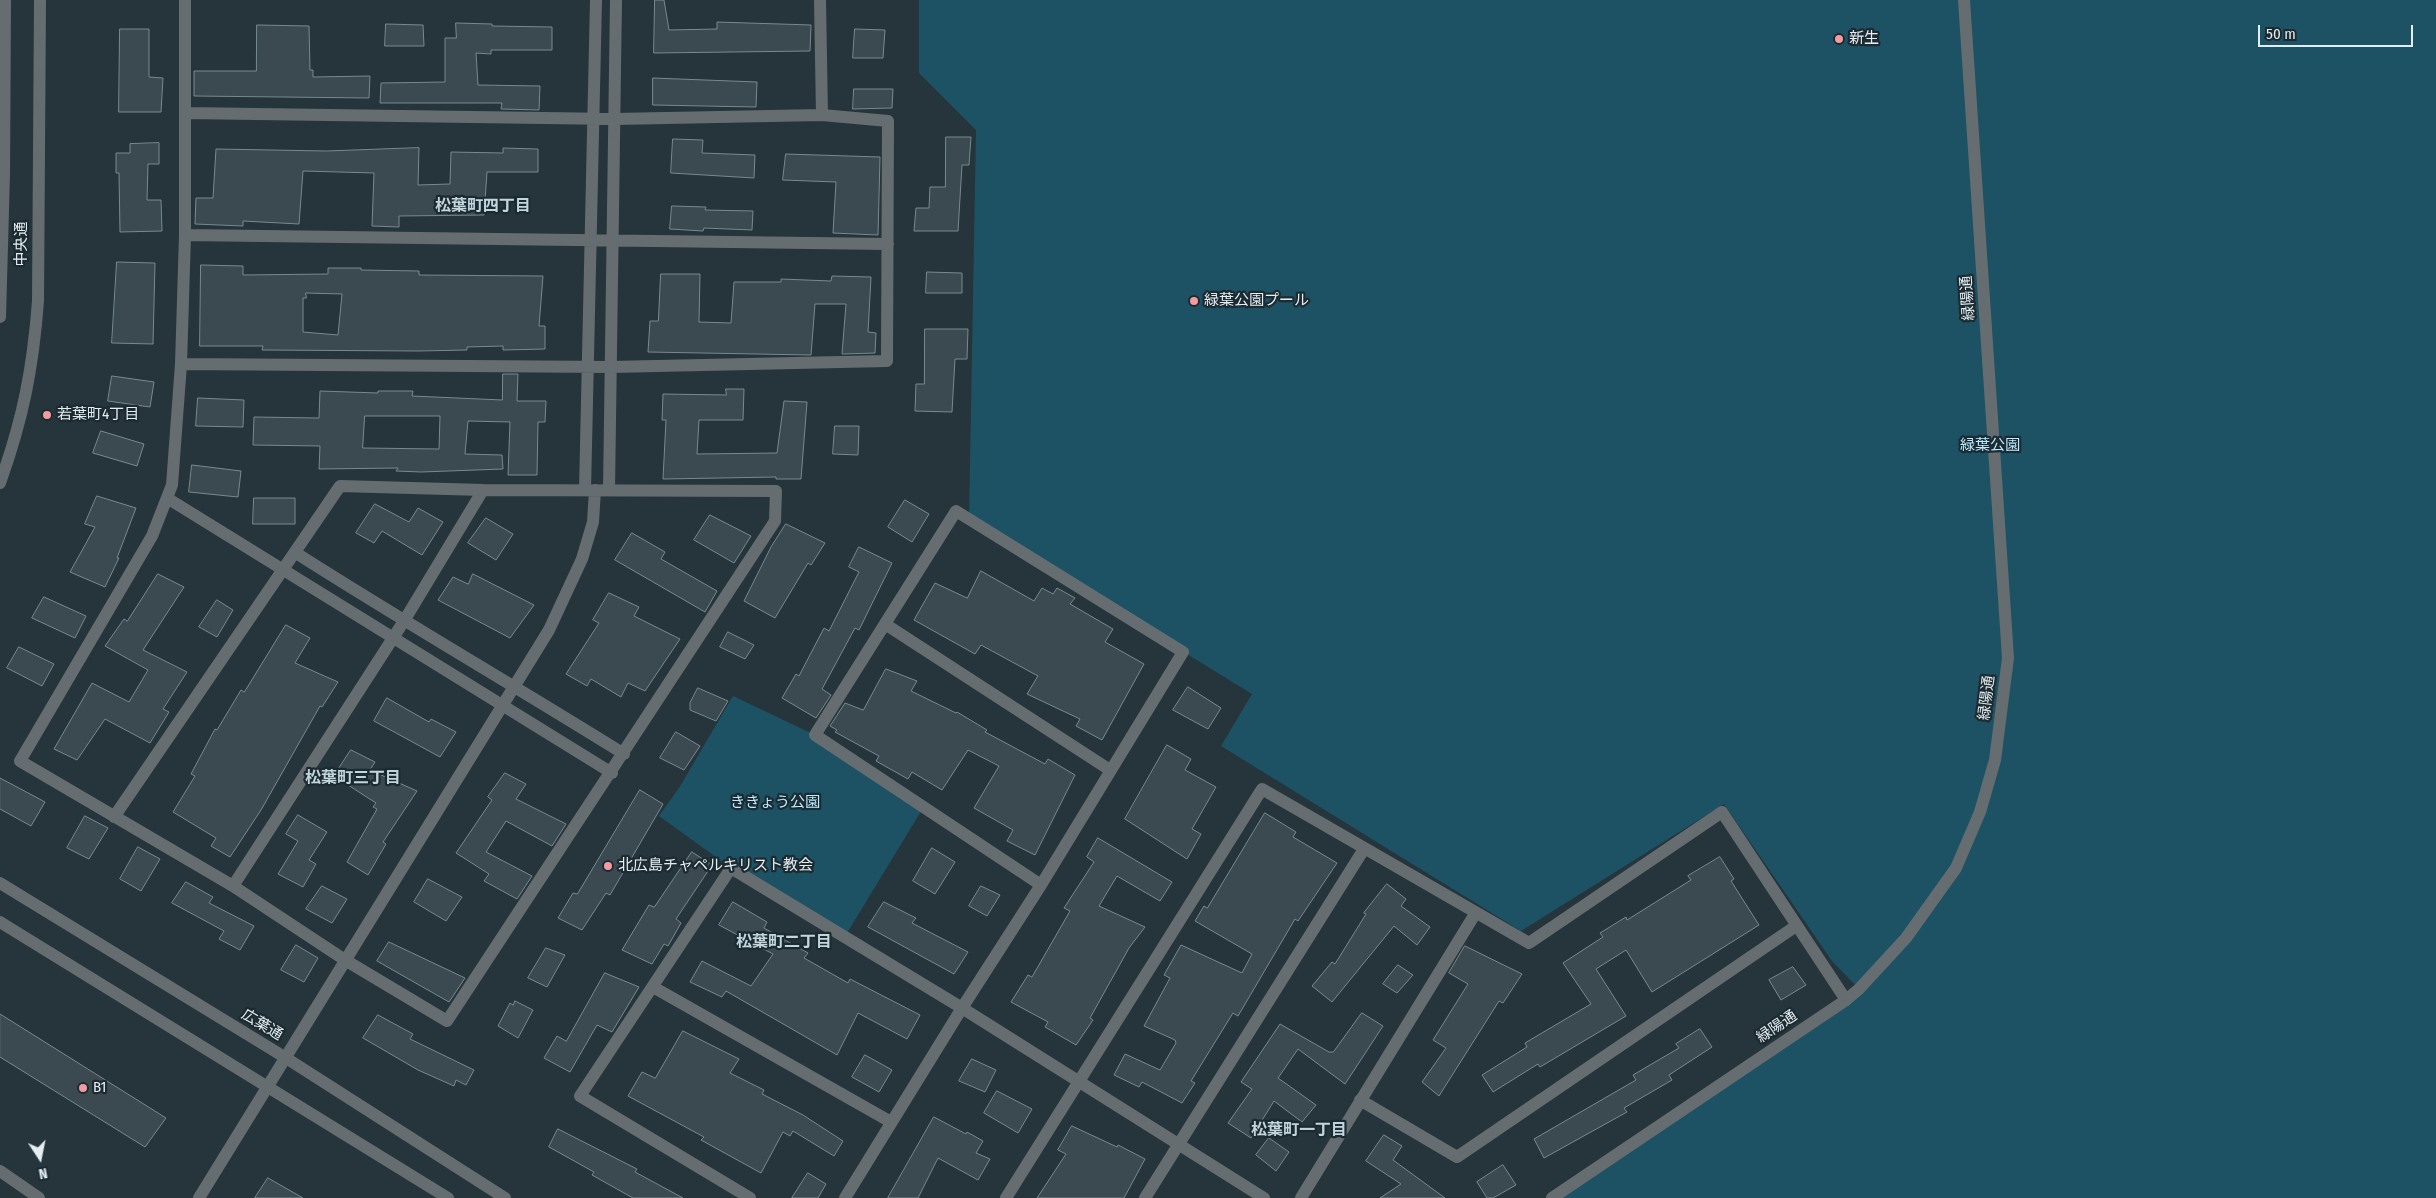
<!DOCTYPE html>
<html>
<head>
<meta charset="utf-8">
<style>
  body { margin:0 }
  #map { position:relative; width:2436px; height:1198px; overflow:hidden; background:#26353b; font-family:"Fira Sans Condensed",sans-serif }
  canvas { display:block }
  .north { position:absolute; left:15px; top:1133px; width:50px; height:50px; -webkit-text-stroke:4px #1c2b31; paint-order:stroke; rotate:169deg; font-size:14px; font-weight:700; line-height:20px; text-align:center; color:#e4edf1 }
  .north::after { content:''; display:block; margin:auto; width:18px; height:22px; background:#e4edf1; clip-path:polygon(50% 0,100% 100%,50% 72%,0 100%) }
  .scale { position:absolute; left:2258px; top:25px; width:155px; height:22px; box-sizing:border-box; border:2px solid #e4edf1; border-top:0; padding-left:6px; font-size:15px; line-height:18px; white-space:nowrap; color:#e4edf1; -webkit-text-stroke:4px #1c2b31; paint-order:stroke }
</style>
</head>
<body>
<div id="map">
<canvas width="2436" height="1198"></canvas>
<div class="north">N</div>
<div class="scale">50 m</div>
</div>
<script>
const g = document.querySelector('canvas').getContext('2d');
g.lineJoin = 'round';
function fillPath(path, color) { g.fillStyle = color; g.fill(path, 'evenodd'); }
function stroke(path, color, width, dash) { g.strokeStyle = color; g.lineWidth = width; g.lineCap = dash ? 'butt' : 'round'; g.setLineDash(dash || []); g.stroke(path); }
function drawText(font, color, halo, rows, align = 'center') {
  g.font = font + ' "Fira Sans Condensed","Noto Sans JP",sans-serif'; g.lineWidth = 4.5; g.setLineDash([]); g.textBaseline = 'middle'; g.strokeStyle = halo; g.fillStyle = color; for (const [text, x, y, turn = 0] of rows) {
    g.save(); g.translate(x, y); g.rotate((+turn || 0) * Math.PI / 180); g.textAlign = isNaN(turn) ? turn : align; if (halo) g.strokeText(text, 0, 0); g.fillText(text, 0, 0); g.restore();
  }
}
fillPath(new Path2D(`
  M919,0H2436V1198H1552L1859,989L1832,961L1724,804L1521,931L1221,746L1252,694L969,520L976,130L919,73Z
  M733,696L815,735L923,808L844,938L731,868L659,816L679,788Z`), '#1d5265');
const building = new Path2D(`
  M655,0H664L669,30L717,29V22L811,25L810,51L654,53Z
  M456,23L492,24V26L552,27V50H491V54L476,53L478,85L540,86L539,110L501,109L502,103H380L381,83L445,82V38H456Z
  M386,24L423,25L424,46H385Z
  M257,25L309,26L310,70H313V77L370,76L369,98L194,96V71H256Z
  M120,29H149V77L163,78L161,112H119Z
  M855,29L885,30L883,58H853Z
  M653,78L757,82L756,107L653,105Z
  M854,89H893L892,108L853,109Z
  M946,137H971L969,165H962L958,231H914L916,208H929L930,187H945Z
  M673,139L703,140L702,153L755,155L754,178L671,173Z
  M159,143V164H148L147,200H161L162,231L120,232L119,173H116V153H130V144Z
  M419,148L418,185L450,184L451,152L503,153V148L538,149V172H487L484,215L399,216V227L372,226L374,173L303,171L299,224L243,221V226L195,224L196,198H213L216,149L326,151Z
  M786,154L880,157L878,235L833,233L836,182L783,180Z
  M672,206L706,207L705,210L753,211L752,230L704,228L703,231L670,229Z
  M117,262L155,263L153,344L112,343Z
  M201,265L243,266V275L328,274V268H361V270L419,271V275L543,276L539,326H545V349L503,350V346L467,347V350L419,351L262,350L263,346H200ZM306,293L342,294L338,335L303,332V298H306Z
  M927,272L962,273V293H926Z
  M661,274H700L699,322L731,323L734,282H781V279L831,281L832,276L871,277L868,332L876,333L875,353L842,354L846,304H815L811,355L648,352L650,321H658Z
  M925,329H968L967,359H955L952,412L915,411L916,384H924Z
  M503,374H518L517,401H546L545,422H538L537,475H508L510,422L468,421L465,454L502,455L503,469L421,472L396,471L398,468L319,469L320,446L253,445L254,417L319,418L320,391L378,393V391H413L412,396L502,400ZM365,416H440L439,449L363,448Z
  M112,376L154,382L150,407L108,401Z
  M726,389H744L743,420H699L697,454L777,453L784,401L807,402L801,479H776V477L663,479L666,420H662L663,394L726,395Z
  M198,398L244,400L243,427L196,426Z
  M835,426H859L858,455L833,454Z
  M101,431L144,444L137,466L93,453Z
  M192,465L241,471L238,497L189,492Z
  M97,496L136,508L117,558H119L105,587L70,572L95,527L85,524Z
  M254,498H295V524H253Z
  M905,500L929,514L912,542L888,527Z
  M375,504L409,522L418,508L443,522L422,555L382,531L374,543L356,533Z
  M710,515L751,536L734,563L694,540Z
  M486,518L513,534L496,560L468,543Z
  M786,524L825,543L811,565L808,563L775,618L744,601L771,547Z
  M632,533L665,552L661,559L717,591L705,612L615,560Z
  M859,547L892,563L859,630L855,628L822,689L831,695L816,718L782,698L796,674L799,676L824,628L829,631L859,572L849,567Z
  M981,571L1034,601L1042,588L1053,594L1057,588L1075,598L1070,604L1113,629L1105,642L1144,664L1102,740L1076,726L1080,719L1027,694L1038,676L981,645L975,654L914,620L935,583L967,598Z
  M158,574L184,587L143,650L187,672L163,709L169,712L150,743L105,719L77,760L54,749L92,683L129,702L148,670L105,646L124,619L127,621Z
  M473,574L534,605L510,638L438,600L453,577L468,584Z
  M609,593L639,607L634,616L680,639L645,691L628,683L621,697L591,679L587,686L566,674L599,623L593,620Z
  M44,597L86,616L75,638L32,618Z
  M217,600L233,610L217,637L199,627Z
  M286,625L310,638L295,663L338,682L322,707L320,706L261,810L230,857L211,846L216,838L173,812L195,776L191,774L215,729L217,730L241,690L244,692Z
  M728,632L754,645L745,659L720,647Z
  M19,647L54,664L42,686L7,668Z
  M886,669L917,681L911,691L956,713L957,712L987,730L985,732L1045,764L1048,759L1075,775L1035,855L1007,841L1013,830L974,808L999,766L968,750L942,790L912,772L908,779L876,761L879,756L835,732L837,730L830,726L845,703L863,710Z
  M1188,687L1221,708L1208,729L1173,710Z
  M698,688L728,701L716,721L690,710V703Z
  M387,698L429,722L431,719L456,732L440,757L374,721Z
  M676,732L700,746L684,770L660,758Z
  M1167,745L1191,759L1185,770L1216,787L1192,829L1201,834L1187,859L1125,819Z
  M351,750L375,762L370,770L417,791L383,842L386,844L368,875L347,862L377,809L373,807L376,803L334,776Z
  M505,773L526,784L516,799L566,824L552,846L506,821L486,852L532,876L517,899L484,881L489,874L456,853L492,800L488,797Z
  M0,778L45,802L31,826L0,809Z
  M640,790L663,804L610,895L606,893L582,930L558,918L573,893L577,894Z
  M1265,813L1296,832L1293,837L1337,863L1298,921L1295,919L1238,1016L1233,1013L1191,1081L1195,1083L1182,1103L1142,1082L1139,1087L1114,1075L1125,1054L1160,1070L1176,1043L1175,1040L1144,1026L1170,978L1164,975L1181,945L1242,973L1252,954L1195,921L1204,906L1207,908Z
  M298,815L327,832L309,860L316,864L303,887L278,874L298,841L286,834Z
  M85,816L108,828L89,859L67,848Z
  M1098,838L1172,882L1160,901L1117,876L1099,906L1145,927L1129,948L1090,1018L1093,1020L1076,1045L1045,1027L1048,1022L1011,1002L1028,975L1032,977L1070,911L1064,908L1094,862L1087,857Z
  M138,847L160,859L141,891L120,879Z
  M932,848L955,862L935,894L913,881Z
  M692,852L712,865L676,919L681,923L668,946L664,944L652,964L622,950L649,905L654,907Z
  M1720,857L1734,879L1731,881L1759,925L1652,992L1626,950L1596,969L1626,1016L1540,1067L1538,1064L1493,1092L1482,1075L1527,1047L1525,1043L1591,1004L1563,963L1603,937L1600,933L1626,917L1627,920L1691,880L1688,876Z
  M428,879L462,897L446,921L414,902Z
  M186,882L213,897L209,903L254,926L240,950L219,939L224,931L172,903Z
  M1387,884L1406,899L1401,906L1430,927L1417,945L1394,926L1332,1002L1312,986L1332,962L1335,964L1366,914L1364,913Z
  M322,886L347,899L332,923L306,909Z
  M981,886L1000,895L987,916L969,906Z
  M733,902L767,922L764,928L808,953L804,958L848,983L850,979L920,1015L907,1039L858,1013L837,1055L726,991L722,997L690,982L702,961L751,986L773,954L719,925Z
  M884,902L916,918L912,923L968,952L954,974L868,927Z
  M389,942L465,978L449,1002L377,961Z
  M296,945L318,958L304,982L281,970Z
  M1465,946L1522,974L1503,1003L1499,1001L1439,1096L1422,1082L1446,1048L1433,1040L1468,984L1449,973Z
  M546,948L565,955L547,987L528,978Z
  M1398,965L1413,975L1397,993L1383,984Z
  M1793,967L1806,985L1781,1000L1769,980Z
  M605,973L639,987L612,1032L597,1025L570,1072L544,1058L557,1036L566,1041Z
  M515,1001L533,1010L518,1038L498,1026L510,1003L513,1005Z
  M1362,1013L1383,1026L1345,1084L1298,1049L1278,1078L1316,1105L1302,1122L1274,1101L1251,1138L1228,1123L1252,1089L1241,1082L1280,1024L1329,1052H1333Z
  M0,1014L166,1118L145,1147L0,1057Z
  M378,1015L413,1034L410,1039L474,1070L466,1085L456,1080L454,1086L418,1070L363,1038Z
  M1700,1029L1712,1047L1669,1075L1672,1080L1624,1108L1627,1112L1544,1158L1534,1139L1636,1080L1633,1075L1679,1048L1676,1044Z
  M683,1031L739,1059L730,1073L764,1090L762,1094L803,1115L843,1141L834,1156L793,1131L790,1136L783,1132L761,1173L701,1140L704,1137L628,1096L642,1072L655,1078Z
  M865,1055L892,1070L879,1092L852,1077Z
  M972,1059L996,1070L985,1092L959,1081Z
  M997,1091L1032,1109L1018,1133L984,1113Z
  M934,1117L966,1134L967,1132L983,1141L976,1153L990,1159L978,1180L938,1158L918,1198H888Z
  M1072,1126L1117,1147L1118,1145L1145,1159L1124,1198H1037L1066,1154L1058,1150Z
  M558,1129L637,1169L635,1172L683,1198H633L592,1175L594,1172L549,1147Z
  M1384,1135L1402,1146L1393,1160L1445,1198H1380L1401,1184L1366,1161Z
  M1269,1138L1289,1152L1276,1171L1256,1155Z
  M1503,1165L1516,1185L1493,1198H1487L1477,1182Z
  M808,1173L826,1184L818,1198H792Z
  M268,1178L303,1198H255Z`);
fillPath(building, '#3b4a50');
stroke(building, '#788990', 1);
stroke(new Path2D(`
  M820,0L822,115
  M185,235L888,244
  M181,364L611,367L887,361L888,121L822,115L615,119L185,113
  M585,490L596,0
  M609,490L616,0
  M167,498L612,773
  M296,553C404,622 515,686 624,754
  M885,624L1110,770
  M114,817L340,486L483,490L776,491L775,521L447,1021L345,960L233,886L20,761L152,536L172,485L181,364L185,235V0
  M233,886L404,621L483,490
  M653,987L891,1122
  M1360,1100L1457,1157L1796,926
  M0,1171L39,1198
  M199,1198L549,630L582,559L593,522L595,490
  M750,1198L580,1096L731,868L962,1008L1264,1198
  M845,1198L962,1008L1041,885L1183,652L956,511L815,735L1041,885
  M1006,1198L1262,789L1529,943L1722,812L1846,1000
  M1145,1198L1364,849
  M1301,1198L1475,914`), '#666d71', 12);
stroke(new Path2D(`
  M0,317L4,174L5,0
  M0,483C23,419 33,368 38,301L40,0
  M0,883L286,1058L505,1198
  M0,922L448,1198
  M1552,1198L1846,1000L1859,989L1906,938L1956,868L1980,812L1995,760L2008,658L1964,0`), '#666d71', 12);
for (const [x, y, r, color] of [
  [1839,39,5,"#f49aa1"],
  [1194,301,5,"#f49aa1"],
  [47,415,5,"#f49aa1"],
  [608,866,5,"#f49aa1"],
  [83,1088,5,"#f49aa1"]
]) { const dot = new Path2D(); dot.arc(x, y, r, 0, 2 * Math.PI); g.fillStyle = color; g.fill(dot); stroke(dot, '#1c2b31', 2); }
drawText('15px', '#e4edf1', '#1c2b31', [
  ["新生",1849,39],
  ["緑葉公園プール",1204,301],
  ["若葉町4丁目",57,415],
  ["北広島チャペルキリスト教会",618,866],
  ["B1",93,1088]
], 'left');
drawText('15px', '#e4edf1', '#1c2b31', [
  ["中央通",22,244,-90],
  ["緑陽通",1968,298,-94],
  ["緑陽通",1987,698,-83],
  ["広葉通",262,1025,31],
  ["緑陽通",1777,1027,-34]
]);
drawText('15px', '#b9eaff', '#1c2b31', [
  ["緑葉公園",1990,446],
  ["ききょう公園",775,803]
]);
drawText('bold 16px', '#c2d4dc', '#1c2b31', [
  ["松葉町四丁目",483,207],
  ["松葉町三丁目",353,779],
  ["松葉町二丁目",784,943],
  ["松葉町一丁目",1299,1131]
]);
</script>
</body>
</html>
